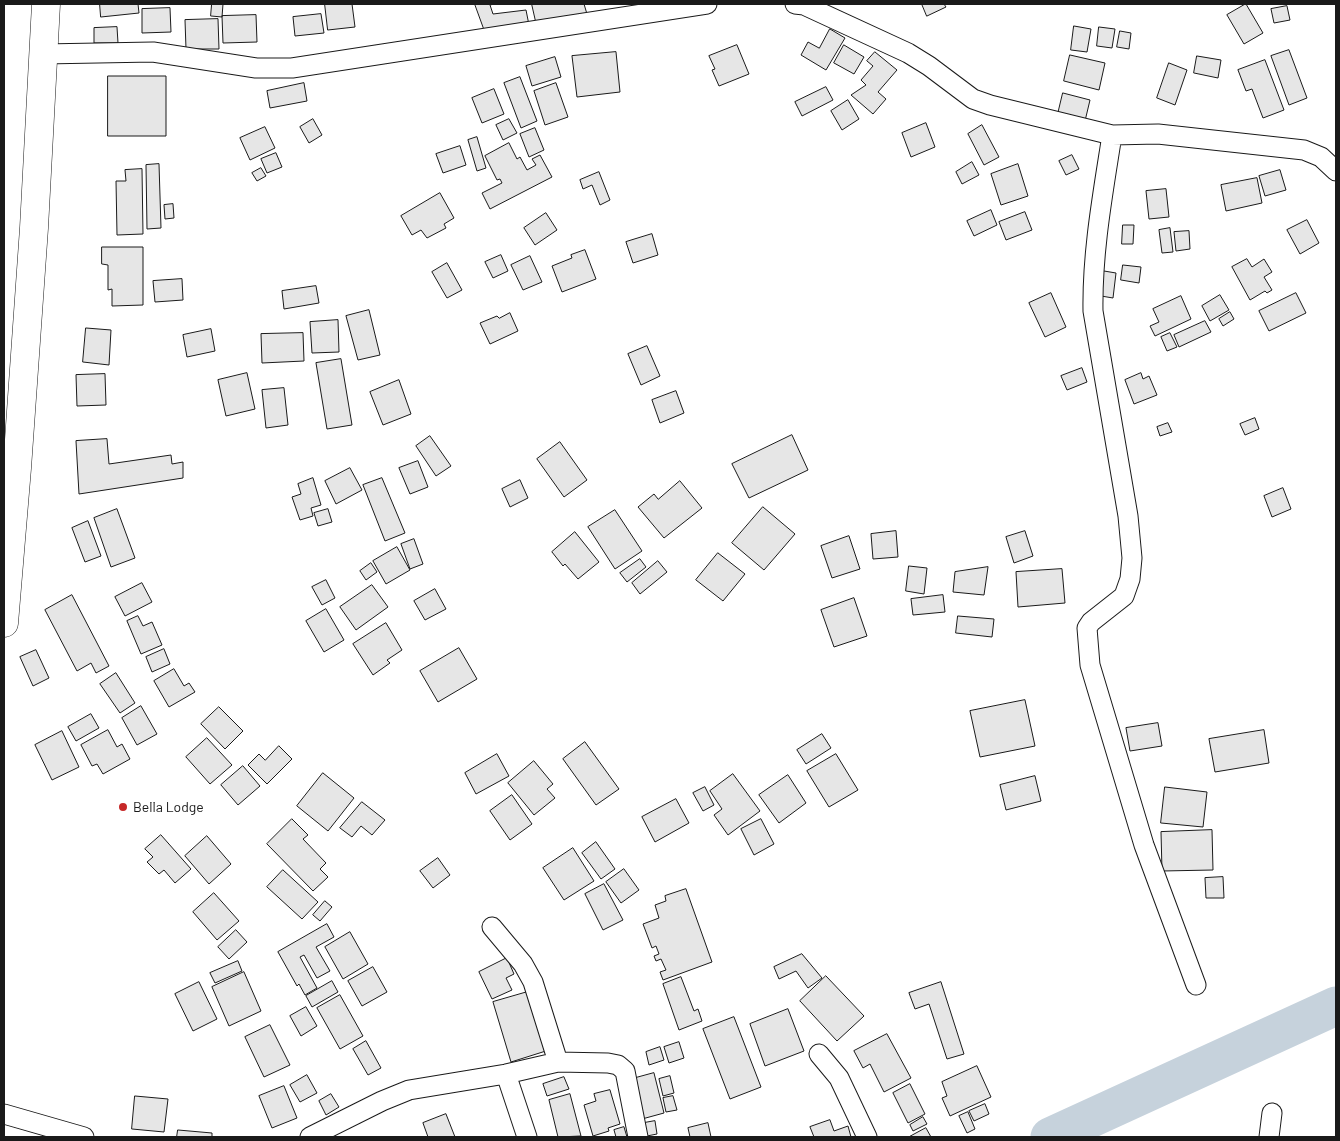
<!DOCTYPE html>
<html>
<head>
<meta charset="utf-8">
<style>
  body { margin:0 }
  #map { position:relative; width:1340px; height:1141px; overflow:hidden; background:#fff; font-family:Barlow,sans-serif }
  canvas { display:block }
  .frame { position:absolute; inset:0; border:5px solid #1a1a1a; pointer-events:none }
</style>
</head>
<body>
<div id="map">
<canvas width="1340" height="1141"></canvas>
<div class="frame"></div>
</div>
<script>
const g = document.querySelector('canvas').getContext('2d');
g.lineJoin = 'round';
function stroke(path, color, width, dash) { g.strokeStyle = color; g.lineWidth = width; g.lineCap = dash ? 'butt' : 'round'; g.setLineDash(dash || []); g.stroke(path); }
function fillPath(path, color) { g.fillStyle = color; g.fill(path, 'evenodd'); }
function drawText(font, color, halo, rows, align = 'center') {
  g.font = font + ' Barlow,sans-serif'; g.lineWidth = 4; g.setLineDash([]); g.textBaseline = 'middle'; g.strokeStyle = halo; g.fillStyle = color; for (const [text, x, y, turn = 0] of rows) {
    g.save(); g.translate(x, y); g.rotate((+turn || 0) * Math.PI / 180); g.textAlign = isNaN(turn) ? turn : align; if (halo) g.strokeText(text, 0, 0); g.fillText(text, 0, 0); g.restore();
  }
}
stroke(new Path2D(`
  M1050,1137L1336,1006`), '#c6d2dc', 39);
const building = new Path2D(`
  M100,4H138L139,13L101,17Z
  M212,4H223L222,17L211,16Z
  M325,4H352L355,27L328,30Z
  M475,4H494L490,5L493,14L526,10L530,30L487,37Z
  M532,4H584L587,14L537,26Z
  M922,4H944L946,7L927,16Z
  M1246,4L1263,33L1244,44L1227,15Z
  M1287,6L1290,20L1274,23L1271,9Z
  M170,8L171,32L142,33V9Z
  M321,14L324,33L295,36L293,17Z
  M256,15L257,42L223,43L222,16Z
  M218,19L219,49H186L185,20Z
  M1074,26L1091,29L1087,52L1071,50Z
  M117,27L118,43H94V28Z
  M1099,27L1115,29L1112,48L1097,46Z
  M830,29L845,38L826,70L801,55L808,42L819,48Z
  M1120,31L1131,33L1129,49L1117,47Z
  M737,45L749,74L719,86L712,70L715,69L709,56Z
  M844,45L864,57L854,74L834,63Z
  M1289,50L1307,98L1289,105L1271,56Z
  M616,52L620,92L577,97L572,56Z
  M875,52L897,70L878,92L886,99L873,114L851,95L866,85L861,80L873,66L867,61Z
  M1070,55L1105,63L1099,90L1064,81Z
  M1197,56L1221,60L1218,78L1194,73Z
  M555,57L561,77L532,86L526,66Z
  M1265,60L1284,110L1263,118L1252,89L1246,91L1238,70Z
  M1169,63L1187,70L1175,105L1157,98Z
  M108,76H166V136H108Z
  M520,77L537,121L521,128L504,83Z
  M304,83L307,101L270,108L267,91Z
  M556,83L568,117L545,125L534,91Z
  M826,87L833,100L802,116L795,102Z
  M494,89L504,114L482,123L472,98Z
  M1063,93L1090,100L1085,121L1058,114Z
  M848,100L859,119L842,130L831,111Z
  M313,119L322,135L309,143L300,127Z
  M509,119L517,133L503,140L496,125Z
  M926,123L935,147L911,157L902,133Z
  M982,125L999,157L984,165L968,134Z
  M265,127L275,148L250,160L240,138Z
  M535,128L544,150L529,157L520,134Z
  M477,137L486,168L477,171L468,140Z
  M509,143L517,159L520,157L527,170L536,165L532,159L540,155L552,177L490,209L482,193L502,183L500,179L497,180L485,156Z
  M460,146L466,165L443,173L436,154Z
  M276,153L282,167L267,173L261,159Z
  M1072,155L1079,169L1066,175L1059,161Z
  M972,162L979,175L962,184L956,172Z
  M159,164L161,228L147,229L146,165Z
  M1018,164L1028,196L1001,205L991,174Z
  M261,168L266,176L257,181L252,173Z
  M142,169L143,234L117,235L116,181H126L125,170Z
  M1280,170L1286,190L1265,196L1259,176Z
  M599,172L610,200L600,205L592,185L583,189L580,180Z
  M1257,178L1262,203L1226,211L1221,185Z
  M1166,189L1169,217L1149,219L1146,191Z
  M440,193L454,218L444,224L446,228L427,238L421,230L412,235L401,216Z
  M173,204L174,218L165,219L164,205Z
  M991,210L997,225L974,236L967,221Z
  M1025,212L1032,230L1006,240L999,222Z
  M546,213L557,230L535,245L524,228Z
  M1307,220L1319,243L1300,254L1287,230Z
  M1123,225H1134L1133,244H1122Z
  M1170,228L1173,252L1162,253L1159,230Z
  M1189,231L1190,249L1176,251L1174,232Z
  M652,234L658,255L633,263L626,242Z
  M102,247H143V305L112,306V289L108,290V265L102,264Z
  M585,250L596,279L562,292L552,266L572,258L571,255Z
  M501,255L508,271L493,278L485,262Z
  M530,256L542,282L523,290L511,265Z
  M1247,259L1252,267L1264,259L1272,272L1264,277L1272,290L1267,293L1265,291L1250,300L1232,267Z
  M447,263L462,290L447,298L432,272Z
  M1123,265L1141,267L1139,283L1121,280Z
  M1104,271L1116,273L1113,298L1101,296Z
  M182,279L183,300L155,302L153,281Z
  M316,286L319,303L284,309L282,291Z
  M1051,293L1066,327L1045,337L1029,303Z
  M1296,293L1306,313L1269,331L1259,311Z
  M1220,295L1229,310L1210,321L1202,306Z
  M1181,296L1191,319L1155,336L1150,326L1159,322L1153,309Z
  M369,310L380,355L358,360L346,316Z
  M1230,312L1234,319L1223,326L1219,319Z
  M510,313L518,331L490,344L480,323L497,316L499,318Z
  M338,320L339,352L312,353L310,322Z
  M1205,321L1211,332L1179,347L1174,335Z
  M86,328L111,330L109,365L83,362Z
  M211,329L215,351L187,357L183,335Z
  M303,333L304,361L262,363L261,334Z
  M1170,333L1177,347L1167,351L1161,337Z
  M647,346L660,376L641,385L628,354Z
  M341,359L352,425L327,429L316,363Z
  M1082,368L1087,382L1067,390L1061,376Z
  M247,373L255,409L226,416L218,380Z
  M1141,373L1143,379L1149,376L1157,395L1134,404L1125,380Z
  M105,374L106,405L77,406L76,375Z
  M399,380L411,414L383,425L370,392Z
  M284,388L288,425L266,428L262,390Z
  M676,391L684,413L660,423L652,400Z
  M1255,418L1259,429L1245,435L1240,424Z
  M1168,423L1172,432L1160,436L1157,427Z
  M792,435L808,470L749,498L732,464Z
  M430,436L451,466L436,476L416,446Z
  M107,439L109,464L171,455L172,464L183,462V478L79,494L76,441Z
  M560,442L587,480L564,497L537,459Z
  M418,461L428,487L410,494L399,468Z
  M350,468L362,490L336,504L325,481Z
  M313,478L321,505L311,508L313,516L300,520L292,497L301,494L298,484Z
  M382,478L405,533L385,541L363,485Z
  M520,480L528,498L510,507L502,489Z
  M680,481L702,508L664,538L638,507L654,494L658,499Z
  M1283,488L1291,509L1272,517L1264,496Z
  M763,507L795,534L764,570L732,543Z
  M117,509L135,558L111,567L94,518Z
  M328,509L332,522L318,526L314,513Z
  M615,510L642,551L615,569L588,527Z
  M88,521L101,556L85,562L72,528Z
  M896,531L898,557L873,559L871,534Z
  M1025,531L1033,556L1014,563L1006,537Z
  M575,532L599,562L578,579L565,564L563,566L552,552Z
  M849,536L860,569L832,578L821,546Z
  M414,539L423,564L410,569L401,544Z
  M397,547L410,570L386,584L373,561Z
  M718,553L745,574L723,601L696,580Z
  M640,559L646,567L627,582L620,573Z
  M658,561L667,572L640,594L632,583Z
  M371,563L377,572L366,580L360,571Z
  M909,566L927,568L924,594L906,591Z
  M988,567L984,595L953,592L955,572Z
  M1062,569L1065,603L1018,607L1016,572Z
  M326,580L335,598L322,605L312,587Z
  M142,583L152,602L125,616L115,597Z
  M372,585L388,607L356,630L340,607Z
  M435,589L446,609L425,620L414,601Z
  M72,595L109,666L96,673L91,663L77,671L45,610Z
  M943,595L945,612L913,615L911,599Z
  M854,598L867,636L834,647L821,610Z
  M326,609L344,640L324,652L306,621Z
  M138,616L143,626L152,622L162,645L141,654L127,621Z
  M958,616L994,619L992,637L956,633Z
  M386,623L402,650L387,660L390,663L373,675L353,644Z
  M459,648L477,679L438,702L420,671Z
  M164,649L170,664L152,672L146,657Z
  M36,650L49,678L33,686L20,657Z
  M174,669L184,686L189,683L195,692L169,707L154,681Z
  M116,673L135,703L120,713L100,684Z
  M1025,700L1035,746L980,757L970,711Z
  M141,706L157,734L137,745L122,718Z
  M219,707L243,731L225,749L201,724Z
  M91,714L99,728L76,741L68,727Z
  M1158,723L1162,746L1130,751L1126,728Z
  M108,730L117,747L122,744L130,759L103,774L97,764L92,766L81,745Z
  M1264,730L1269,763L1215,772L1209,739Z
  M62,731L79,767L52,780L35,745Z
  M822,734L831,748L806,764L797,750Z
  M207,738L232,765L210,784L186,757Z
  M585,742L619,789L596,805L563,759Z
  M279,746L292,759L267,784L248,765L259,754L265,760Z
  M497,754L509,776L476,794L465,773Z
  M836,754L858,790L829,807L807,771Z
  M534,761L553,784L547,789L555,798L534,815L508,783Z
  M243,766L260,786L238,805L221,785Z
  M323,773L354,798L328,831L297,806Z
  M733,774L760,811L728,835L714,815L722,809L710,791Z
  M788,775L806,803L779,823L759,795Z
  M1035,776L1041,801L1006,810L1000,785Z
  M705,787L714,805L703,811L693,793Z
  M1165,787L1207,792L1203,827L1161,823Z
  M512,795L532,824L510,840L490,811Z
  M676,799L689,823L655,842L642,817Z
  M362,802L385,820L372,835L361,826L352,837L340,828Z
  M292,819L308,835L303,839L326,863L320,869L328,877L313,891L267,844Z
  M761,819L774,844L754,855L741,829Z
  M1212,830L1213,870L1162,871L1161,832Z
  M161,835L191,869L175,883L164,870L159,874L147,862L153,857L145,849Z
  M207,836L231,864L209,884L185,856Z
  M596,842L615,869L601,879L582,853Z
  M573,848L594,881L564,900L543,868Z
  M438,858L450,875L433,888L420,871Z
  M624,869L639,890L621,903L606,882Z
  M283,870L318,902L302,919L267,887Z
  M1223,877L1224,898H1206L1205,878Z
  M604,884L623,920L603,930L585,894Z
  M686,889L712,962L663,980L660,972L666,970L661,959L656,961L654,956L659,954L656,946L652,948L643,924L659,918L655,905L666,901L665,896Z
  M214,893L239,921L217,940L193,912Z
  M325,901L332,907L320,921L313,915Z
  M327,924L334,937L316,947L330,971L317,978L304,955L300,957L317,988L305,995L299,984L297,986L278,952Z
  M236,930L247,942L229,959L218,947Z
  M350,932L368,964L343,979L325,947Z
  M802,954L822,978L808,988L796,971L779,979L774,967Z
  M507,958L514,974L506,978L512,990L492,999L479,972Z
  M238,961L242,971L215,983L210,973Z
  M373,967L387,992L362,1006L348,981Z
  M244,972L261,1011L229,1026L212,987Z
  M826,976L864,1016L837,1041L800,1001Z
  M681,977L694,1011L698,1009L702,1021L679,1030L663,984Z
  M332,981L338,992L312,1007L306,996Z
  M199,982L217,1019L193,1031L175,994Z
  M941,982L964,1054L947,1059L929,1004L915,1009L909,993Z
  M531,991L549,1050L511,1062L493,1002Z
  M340,995L363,1036L340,1049L317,1008Z
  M306,1007L317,1026L301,1036L290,1016Z
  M788,1009L804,1051L765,1066L750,1024Z
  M734,1017L761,1087L730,1099L703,1029Z
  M270,1025L290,1065L264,1077L245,1037Z
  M887,1034L911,1078L884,1092L870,1064L863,1068L854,1051Z
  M366,1041L381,1068L368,1075L353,1049Z
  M679,1042L684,1058L669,1063L664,1047Z
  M660,1047L664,1060L649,1065L646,1052Z
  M977,1066L991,1097L950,1116L942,1098L947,1096L942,1082Z
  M654,1073L664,1113L642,1119L632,1079Z
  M307,1075L317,1093L300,1102L290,1085Z
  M670,1076L674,1093L663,1096L659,1079Z
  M564,1077L569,1089L547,1096L543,1084Z
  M910,1084L925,1114L908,1123L893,1093Z
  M284,1086L297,1118L272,1128L259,1096Z
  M610,1090L620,1124L608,1128L609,1131L593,1136L584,1105L596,1101L594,1094Z
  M331,1094L339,1107L326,1115L319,1101Z
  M570,1094L581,1136L558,1137L549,1100Z
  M135,1096L168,1099L164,1132L132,1129Z
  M673,1096L677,1110L666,1112L663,1098Z
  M985,1104L989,1114L974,1121L969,1111Z
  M968,1112L975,1129L967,1133L959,1116Z
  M446,1114L455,1137H428L423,1123Z
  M923,1117L927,1124L913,1131L910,1125Z
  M830,1120L834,1131L848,1126L851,1137H814L810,1127Z
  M655,1121L657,1134L647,1136L644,1123Z
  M708,1123L711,1137H690L688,1128Z
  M624,1127L627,1137H616L614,1130Z
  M926,1128L931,1137H909Z
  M178,1130L212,1133V1137H177Z`);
fillPath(building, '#e6e6e6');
stroke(building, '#1a1a1a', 1);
const minor = new Path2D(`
  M795,4L804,5L908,53L929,66L973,99L990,105L1112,135L1158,134L1304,150L1321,157L1336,171
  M43,54L153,52L256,68H292L707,4
  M1112,135C1103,193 1092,252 1093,311L1128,516L1132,558L1130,579L1124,596L1091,622L1087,628L1090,665L1144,845L1196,985
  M492,927L523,964L533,982L558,1062
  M819,1054L839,1078L867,1137
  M506,1074L527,1137
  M4,1114L84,1137
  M310,1137L382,1101L409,1090L506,1074L558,1062L608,1063L618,1065L625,1071L638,1137
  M1269,1137L1272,1113`);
const trunk = new Path2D(`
  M4,623L17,468L34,228L46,4`);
stroke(minor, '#1a1a1a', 21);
stroke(trunk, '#1a1a1a', 29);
stroke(minor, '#fff', 19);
stroke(trunk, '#fff', 28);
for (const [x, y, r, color] of [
  [123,807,5,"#c62828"]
]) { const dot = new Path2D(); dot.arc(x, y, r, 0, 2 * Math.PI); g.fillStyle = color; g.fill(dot); stroke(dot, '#fff', 2); }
drawText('14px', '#1a1a1a', '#fff', [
  ["Bella Lodge",133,807]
], 'left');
</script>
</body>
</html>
